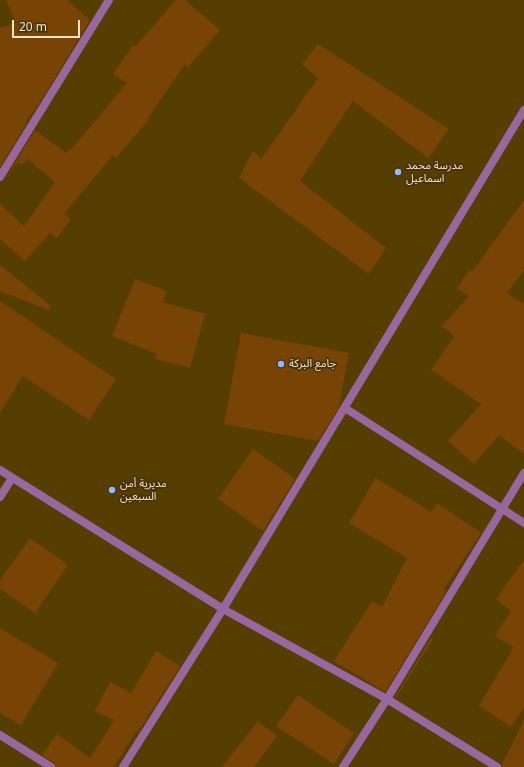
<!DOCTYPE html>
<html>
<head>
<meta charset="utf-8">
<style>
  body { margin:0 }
  #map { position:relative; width:524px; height:767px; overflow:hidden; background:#563d00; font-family:"Noto Sans",sans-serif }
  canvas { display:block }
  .scale { position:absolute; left:12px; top:20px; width:68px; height:18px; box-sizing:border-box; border:2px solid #f7e4c3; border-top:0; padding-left:5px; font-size:12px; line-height:14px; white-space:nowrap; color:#f7e4c3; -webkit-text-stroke:3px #46340e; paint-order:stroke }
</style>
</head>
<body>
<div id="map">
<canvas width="524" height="767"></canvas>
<div class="scale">20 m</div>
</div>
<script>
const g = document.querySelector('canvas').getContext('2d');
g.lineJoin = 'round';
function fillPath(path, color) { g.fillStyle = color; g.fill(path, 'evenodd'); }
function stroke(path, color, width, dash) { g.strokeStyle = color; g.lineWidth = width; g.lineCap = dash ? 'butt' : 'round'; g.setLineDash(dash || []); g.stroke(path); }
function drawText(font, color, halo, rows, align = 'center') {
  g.font = font + ' "Noto Sans","Noto Sans Arabic",sans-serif'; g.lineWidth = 3.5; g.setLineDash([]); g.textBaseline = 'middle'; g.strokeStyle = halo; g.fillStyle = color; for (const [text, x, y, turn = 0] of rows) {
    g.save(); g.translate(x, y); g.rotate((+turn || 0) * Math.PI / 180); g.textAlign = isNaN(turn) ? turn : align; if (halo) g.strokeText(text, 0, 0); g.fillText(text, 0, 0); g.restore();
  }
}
fillPath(new Path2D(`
  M6,0H67L90,20L37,107L25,122L27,123L0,167V28L16,23Z
  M176,0H185L220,30L188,67L185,64L148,118L149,119L116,158L113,155L64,214L71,219L57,238L50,233L25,261L0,239V204L24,226L55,182L27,159L22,165L18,162L5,180L35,130L66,153L69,149L70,151L127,83L113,74L133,45L135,47Z
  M318,44L449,129L428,158L353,101L300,181L386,248L369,274L239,178L253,151L261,159L318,78L302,64Z
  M524,200V270L507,293L524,304V454L499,435L474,464L448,441L481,404L431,370L454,336L442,326L469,296L457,289L469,270L472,272Z
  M0,265L51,306L48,310L0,291Z
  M135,279L167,291L163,302L205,314L190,368L156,359L157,354L112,336Z
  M0,301L116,379L89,420L23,376L0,413Z
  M241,333L349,353L339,407L318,441L224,424Z
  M253,449L295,479L263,531L218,499Z
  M376,478L431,512L437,503L481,533L443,590L446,592L385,692L334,661L372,601L382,607L407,558L349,523Z
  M30,538L68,565L35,613L0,589V580Z
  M524,560V707L511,727L479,706L514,647L495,636L511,611L496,599Z
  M0,628L58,663L21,725L0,713Z
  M431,638L433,639L396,698L395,697Z
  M156,651L180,666L138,732L136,731L114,767H56L54,763L42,755L57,734L90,758L114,720L95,711L110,682L131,693Z
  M298,695L354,733L334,764L276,726Z
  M524,720V767H502V764Z
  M258,721L277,736L254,767H222Z`), '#784406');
stroke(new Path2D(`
  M0,177L109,0
  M345,408L524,523
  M0,470L223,609L387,699L497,767
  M0,497L12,478
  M0,735L51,767
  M123,767L223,609L524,110
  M343,767L387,699L524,473`), '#9867a0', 8);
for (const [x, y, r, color] of [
  [398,172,4,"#92b7fd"],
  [281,364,4,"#92b7fd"],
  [112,490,4,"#92b7fd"]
]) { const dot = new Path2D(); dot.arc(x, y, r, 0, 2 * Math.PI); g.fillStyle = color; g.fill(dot); stroke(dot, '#46340e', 1.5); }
drawText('11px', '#f7e4c3', '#46340e', [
  ["مدرسة محمد",406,166],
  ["اسماعيل",406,179],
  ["جامع البركة",289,364],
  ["مديرية أمن",120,484],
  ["السبعين",120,497]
], 'left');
</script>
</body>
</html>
